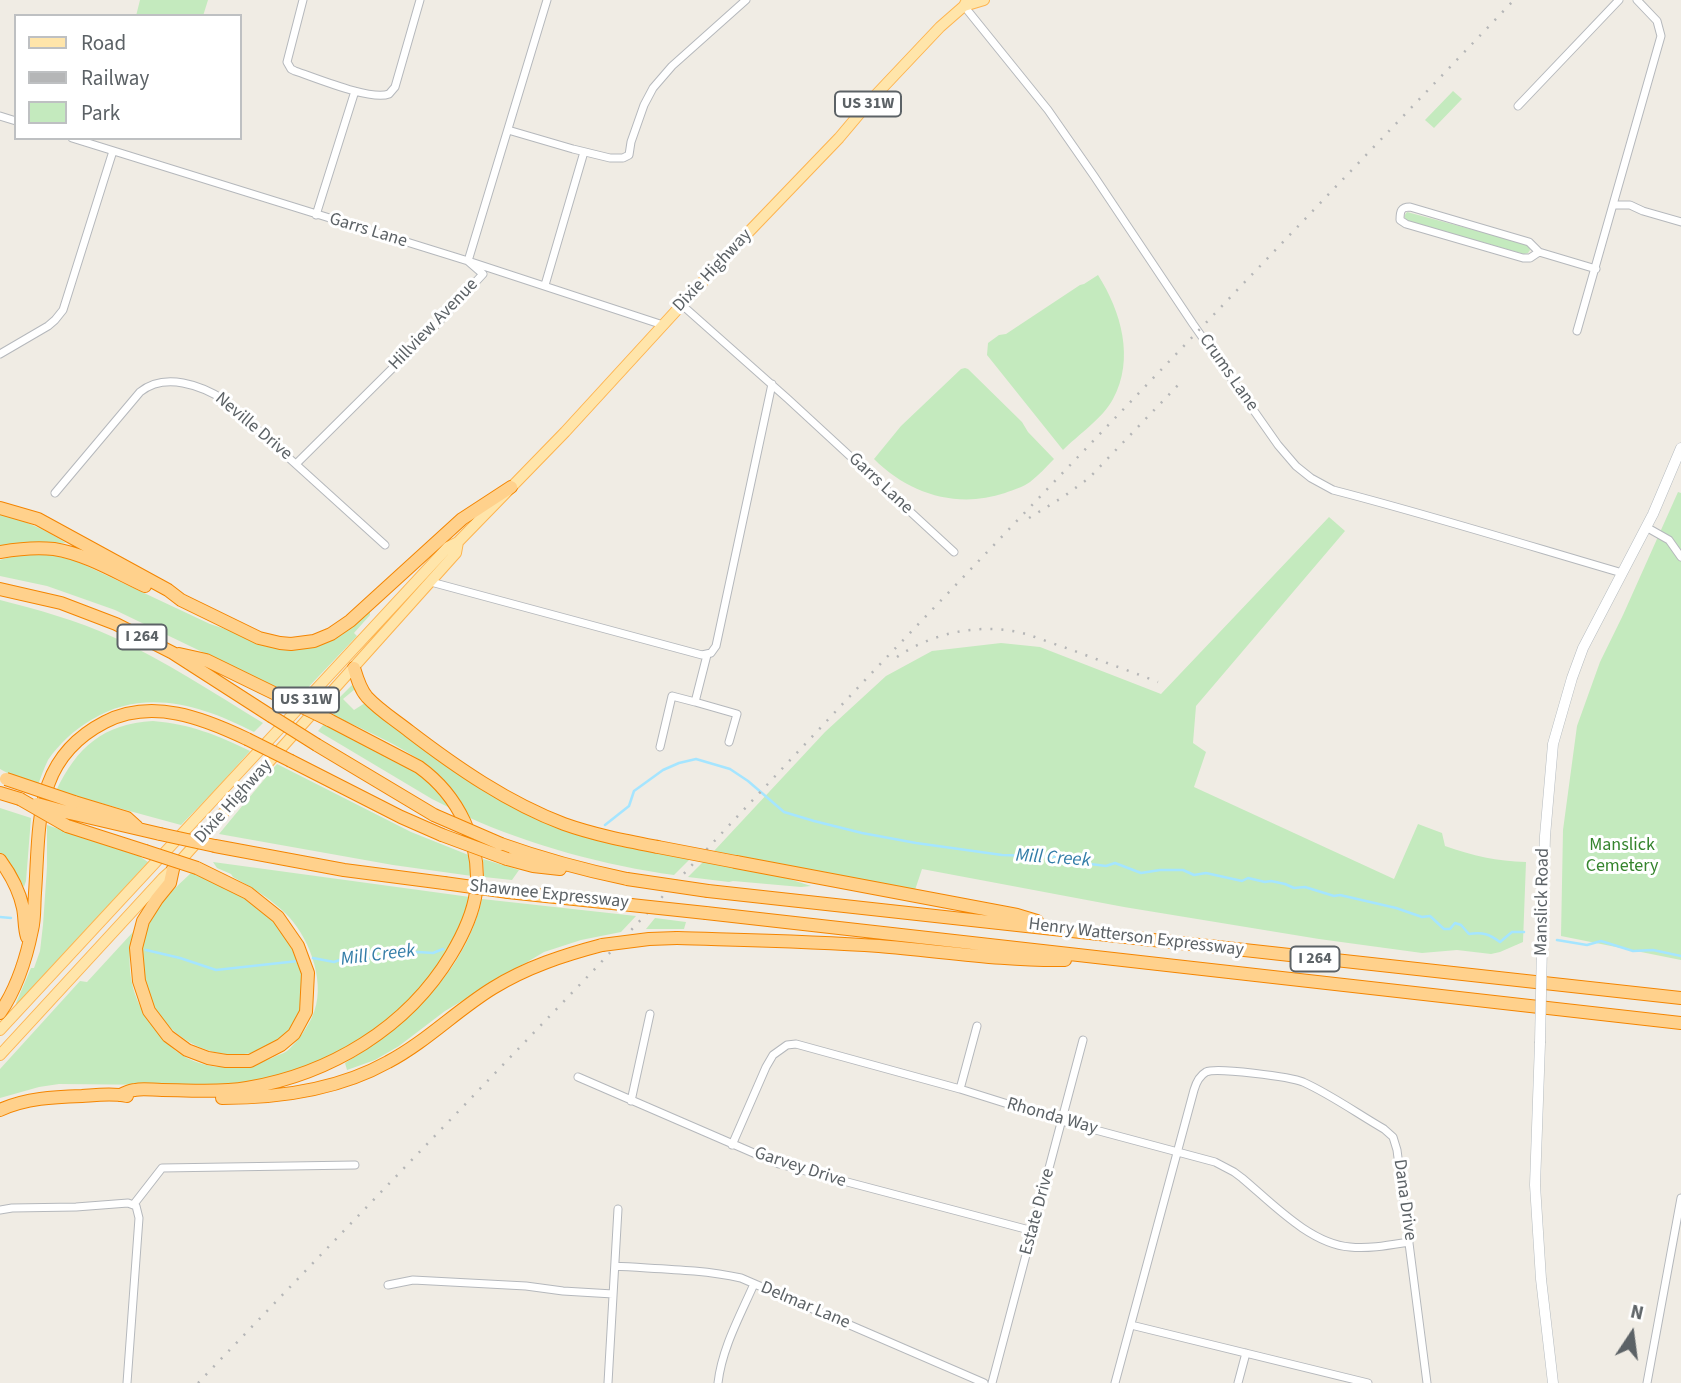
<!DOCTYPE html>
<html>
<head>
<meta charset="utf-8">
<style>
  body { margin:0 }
  #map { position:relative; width:1681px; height:1383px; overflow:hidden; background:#f0ece4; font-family:"Source Sans 3",sans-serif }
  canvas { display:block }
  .legend { position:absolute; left:14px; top:14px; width:228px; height:126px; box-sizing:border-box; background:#fff; border:2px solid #bec0c2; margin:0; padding:9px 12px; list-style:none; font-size:21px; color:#5c6266 }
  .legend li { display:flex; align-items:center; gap:14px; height:35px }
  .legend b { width:35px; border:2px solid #bec0c2 }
  .north { position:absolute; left:1597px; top:1299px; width:70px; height:70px; -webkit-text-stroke:5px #fff; paint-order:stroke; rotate:13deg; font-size:19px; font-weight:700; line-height:28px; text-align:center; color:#5c6266 }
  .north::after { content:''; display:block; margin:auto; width:24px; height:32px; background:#5c6266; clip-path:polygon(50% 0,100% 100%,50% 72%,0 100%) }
</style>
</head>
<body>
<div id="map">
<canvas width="1681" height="1383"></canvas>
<ul class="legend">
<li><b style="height:9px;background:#ffe5aa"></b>Road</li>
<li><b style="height:9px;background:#b5b6b7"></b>Railway</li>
<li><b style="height:19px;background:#c4eabe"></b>Park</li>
</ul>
<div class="north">N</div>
</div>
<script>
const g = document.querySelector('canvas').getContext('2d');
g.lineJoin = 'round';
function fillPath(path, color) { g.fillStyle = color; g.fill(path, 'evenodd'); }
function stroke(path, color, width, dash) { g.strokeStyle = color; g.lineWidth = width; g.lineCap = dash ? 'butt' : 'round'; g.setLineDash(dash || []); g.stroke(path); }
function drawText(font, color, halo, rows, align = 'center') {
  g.font = font + ' "Source Sans 3",sans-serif'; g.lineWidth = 6; g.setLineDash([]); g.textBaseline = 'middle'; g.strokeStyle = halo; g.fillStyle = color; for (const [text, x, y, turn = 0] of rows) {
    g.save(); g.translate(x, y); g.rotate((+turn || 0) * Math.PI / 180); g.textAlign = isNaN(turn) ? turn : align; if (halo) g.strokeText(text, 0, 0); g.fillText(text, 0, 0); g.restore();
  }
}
fillPath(new Path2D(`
  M140,0H208L203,16H136Z
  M1453,91L1462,99L1434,128L1425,120Z
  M1407,212L1526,244L1529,246L1530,250L1528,253L1524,254L1407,221L1404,216Z
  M1098,275C1121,311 1135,359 1113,399C1103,418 1078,435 1063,450L987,355L988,343L999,335L1006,334L1080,285L1084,284Z
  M965,368L968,369L1022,422L1028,432L1054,459C1046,467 1039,475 1030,482C1023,487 1013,490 1005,493C957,509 909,494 874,459L901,426L961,369Z
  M1678,492L1681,493V960L1561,936L1563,830L1577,726L1600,662L1623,615Z
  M0,514C26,521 44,529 66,543L28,542L0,547Z
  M1329,517L1345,531L1196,706L1193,743L1206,752L1194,787L1394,879L1418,824L1442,833L1445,846C1473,856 1497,861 1526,862L1523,942L1500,952L1491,954L1457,950L1422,953L1319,939L1124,907L922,869L915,890L714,851L825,732L886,676L932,651L1001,643L1040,647L1161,694Z
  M22,554H48L76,561L210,624L267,643L311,644L369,611H370V615L354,633L357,636L298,698L115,610L47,586L0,576V560Z
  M0,600C38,610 77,620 113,637C165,661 214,693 263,723L254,732C202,705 144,687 91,720C74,730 59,744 48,760C44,768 41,777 38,785L13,776L0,769Z
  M352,685L355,689L343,699L354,710L365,703L392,724L588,837L619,846L691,858L674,875C607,866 529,845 468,817C448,762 381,739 333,715L338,708L340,697Z
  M153,721C190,724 217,735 250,751L217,788L181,825L56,791C77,747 103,724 153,721Z
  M324,724L408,767L428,781L454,810L432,799L318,731Z
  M277,764L411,832L471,856L472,876L393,865L219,834Z
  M0,808L31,818L26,881L24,887L6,859L0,854Z
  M47,825L139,856L148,862L18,1005L16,1003L31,968H34L40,951L43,925L47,867Z
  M483,859L519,870L512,880L484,877Z
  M704,861L783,877L811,886L801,887L733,881L729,882L688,877Z
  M213,862L470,897C463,930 443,959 422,985C378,1041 305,1076 235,1084C212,1086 188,1085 166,1085C130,1085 95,1084 59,1084L39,1087L0,1098V1069L80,981L87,982L133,932C125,967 131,1000 154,1027C160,1035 167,1044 176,1051C204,1072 242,1071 272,1058C277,1055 283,1054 287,1051C293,1046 300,1037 304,1031C307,1026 310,1022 312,1017C327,986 311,941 289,917C273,900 253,888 233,877L231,874L217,868Z
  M191,873C216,883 256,900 274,921C278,926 282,933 286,938C299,958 306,973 303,998C301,1012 295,1026 284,1036C245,1072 181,1052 155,1009C152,1003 149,996 147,990C144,981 144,972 144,963C143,956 142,949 143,942C145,915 173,890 191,873Z
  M482,899L636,916L621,932L581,940L544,952L445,1011L399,1046L375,1060L347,1070L345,1063C406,1027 466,971 482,899Z
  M655,918L686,922L684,929H646Z`), '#c4eabe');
stroke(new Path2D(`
  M605,825L629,806L634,791L663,770L679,763L696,759L730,769L748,781L784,812L814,821L862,833L916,843L1002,855L1061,857L1067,861L1106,866L1115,863L1141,873L1160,870H1183L1194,875L1206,873L1242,881L1248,878L1265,882L1271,881L1285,884L1294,888L1305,887L1334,896L1340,895L1396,908L1422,917L1430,916L1444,929H1450L1455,923L1461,925L1469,934C1483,932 1489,934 1500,942L1512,932H1524
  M0,917L11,918
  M1557,940L1587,945L1601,941L1633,951L1653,950L1681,956
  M146,950L180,958L216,970L298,961
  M313,958L334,962L348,957L369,958L396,953L418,952L433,953L443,949`), '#a5e5ff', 2.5);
const minor = new Path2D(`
  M303,0L287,62L291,69L295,71C316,78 371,101 389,94L395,87L420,0
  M964,6L1048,110L1094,176L1193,324L1278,445L1296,466L1311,478L1333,490C1430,515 1526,545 1622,573
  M1518,106L1619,0
  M0,116L16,121
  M508,130L573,149L610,158H623L629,155L631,142L644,105L653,88L672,66L746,0
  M72,138L468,261L663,325
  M1614,205H1630L1643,211L1681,222
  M316,215L355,91
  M1539,252L1530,258H1523L1406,224L1400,220C1400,211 1401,207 1410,207L1529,242L1539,252L1596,269
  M545,285L584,152
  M682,305L788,399L954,552
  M1577,331L1661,36L1657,21L1637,0
  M0,354L48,326L55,320L63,310L113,151
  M297,463L434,327L483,274L468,261L547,0
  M55,493L140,392C165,372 201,385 226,401L385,545
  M1646,527L1669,540L1681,557
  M431,582L702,655L711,653L716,646L772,384
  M695,702L737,714L729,742
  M660,747L672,696L695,702L707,655
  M578,1077L779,1164L1033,1231
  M960,1089L977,1026
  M631,1101L650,1014
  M732,1145L766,1067L773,1055L787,1045L796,1044L960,1089L1062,1121L1215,1162L1234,1172L1242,1178C1272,1203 1310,1244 1350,1247C1369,1249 1390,1245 1409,1242
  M134,1204L162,1168L355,1165
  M0,1210L12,1208L76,1207L128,1203L136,1206L139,1218L127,1383
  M615,1266C657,1269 700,1269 741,1278L984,1383
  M388,1285L413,1280L526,1286L563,1291L613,1294
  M1131,1325L1368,1383
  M608,1383L618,1209
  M718,1383C722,1348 740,1316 754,1284
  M992,1383L1083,1040
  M1115,1383L1194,1090C1196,1083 1199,1076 1206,1072C1216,1067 1291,1077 1303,1082C1330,1094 1358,1114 1384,1129L1393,1137L1397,1150L1427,1383
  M1238,1383L1246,1353
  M1647,1383L1681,1198`);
const secondary = new Path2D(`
  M1542,944L1545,836L1553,744L1572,678L1583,648L1653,514L1681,448
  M1540,1043L1535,1185L1541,1279L1553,1383`);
const primary = new Path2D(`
  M964,6L984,0
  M0,1030L448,547L458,542L565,432L741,240L839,138L871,100L940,27L964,6L967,0
  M0,1055L163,878L173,869L456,553L458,542`);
const motorway = new Path2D(`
  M0,508L38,519L168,590L181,600L259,638L280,643L291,644L314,641L331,634L350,621L462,519L511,487
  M0,552C17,549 37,547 54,549C86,554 117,573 145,586
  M0,589L61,603L116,624L173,653L271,716
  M179,654L206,660L284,698
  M354,668C357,678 360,689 367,697C379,710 395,720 409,731C456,767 508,803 564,824C595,835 627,841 658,847
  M317,745L434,815
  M291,761L401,817L442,835
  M0,793L20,799
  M74,802L127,818L137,827
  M70,813L160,834
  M67,826L145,851
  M501,844C543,859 584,870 627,879
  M215,846L344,870L444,883
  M507,859L533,866L560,869
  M0,860C11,875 19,889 23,908C25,918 24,928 27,937
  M736,862L1017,915L1037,921
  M173,869L170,883L157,899L143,921L136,948L139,981L149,1011L168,1036L187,1050L208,1058L226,1061H250L281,1045L294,1034L306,1012L308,973L298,946L278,917L248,893L197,868
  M708,891L1681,998
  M508,892L631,905
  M706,913L1681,1023
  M677,938C744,940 812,941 879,946C941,951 1003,961 1065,960
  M0,1013C17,988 26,960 32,930C35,918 34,905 35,893C40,823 33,759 105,722C152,698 203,718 247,739
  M120,1095C125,1093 130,1090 135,1090C143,1088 153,1090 162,1090C190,1090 219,1093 247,1088C330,1074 407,1028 451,955C463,935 473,915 476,892C482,843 458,795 419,767L329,720
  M222,1098C279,1098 338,1090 388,1062C426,1042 457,1010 493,988C527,967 564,955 602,945
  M0,1110C26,1098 54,1097 82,1096C97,1095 112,1093 127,1096`);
stroke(minor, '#b5b8bc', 9);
stroke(secondary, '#b5bbbf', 11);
stroke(primary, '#feb44f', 12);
stroke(motorway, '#f48500', 14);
stroke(minor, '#fff', 7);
stroke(secondary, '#fff', 10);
stroke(primary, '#ffe5aa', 10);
stroke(motorway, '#ffd18c', 12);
stroke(new Path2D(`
  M1029,518L1063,497L1089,478L1182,381
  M897,657C933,632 983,622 1026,634C1041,639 1057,645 1072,650C1101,661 1130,671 1158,682
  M198,1383L591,973L866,679L1514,0`), '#b5b6b7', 2.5, [2, 9]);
const secondaryBridge = new Path2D(`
  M1540,1043L1542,944`);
const motorwayBridge = new Path2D(`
  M284,698L329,720
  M271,716L317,745
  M247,739L291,761
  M6,779L74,802
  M20,799L67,826
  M37,804L70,813
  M434,815L501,844
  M160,834L215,846
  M442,835L507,859
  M658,847L736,862
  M145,851L197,868
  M627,879L708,891
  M444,883L508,892
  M631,905L706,913
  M602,945L649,939L677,938`);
stroke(secondaryBridge, '#b5bbbf', 11, []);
stroke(motorwayBridge, '#f48500', 14, []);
stroke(secondaryBridge, '#fff', 10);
stroke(motorwayBridge, '#ffd18c', 12);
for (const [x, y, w] of [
  [868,104,66],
  [142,637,49],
  [306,700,66],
  [1315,959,49]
]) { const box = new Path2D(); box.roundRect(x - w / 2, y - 12.5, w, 25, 5); g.fillStyle = '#fff'; g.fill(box); stroke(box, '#5c6266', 2); }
drawText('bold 16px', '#5c6266', null, [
  ["US 31W",868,104],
  ["I 264",142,637],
  ["US 31W",306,700],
  ["I 264",1315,959]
]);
drawText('18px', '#5c6266', '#fff', [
  ["Garrs Lane",368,231,17],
  ["Dixie Highway",713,271,-47],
  ["Hillview Avenue",434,325,-46],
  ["Crums Lane",1228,373,55],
  ["Neville Drive",253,427,40],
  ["Garrs Lane",880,484,43],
  ["Dixie Highway",234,802,-48],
  ["Shawnee Expressway",549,895,6],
  ["Manslick Road",1543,902,-89],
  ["Henry Watterson Expressway",1136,938,7],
  ["Rhonda Way",1052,1117,16],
  ["Garvey Drive",800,1168,18],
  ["Dana Drive",1404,1200,82],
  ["Estate Drive",1038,1212,-75],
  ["Delmar Lane",805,1306,23]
]);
drawText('18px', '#35842d', '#fff', [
  ["Manslick",1622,846],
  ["Cemetery",1622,867]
]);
drawText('italic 19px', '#337da8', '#fff', [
  ["Mill Creek",1053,859,4],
  ["Mill Creek",378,956,-7]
]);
</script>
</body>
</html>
